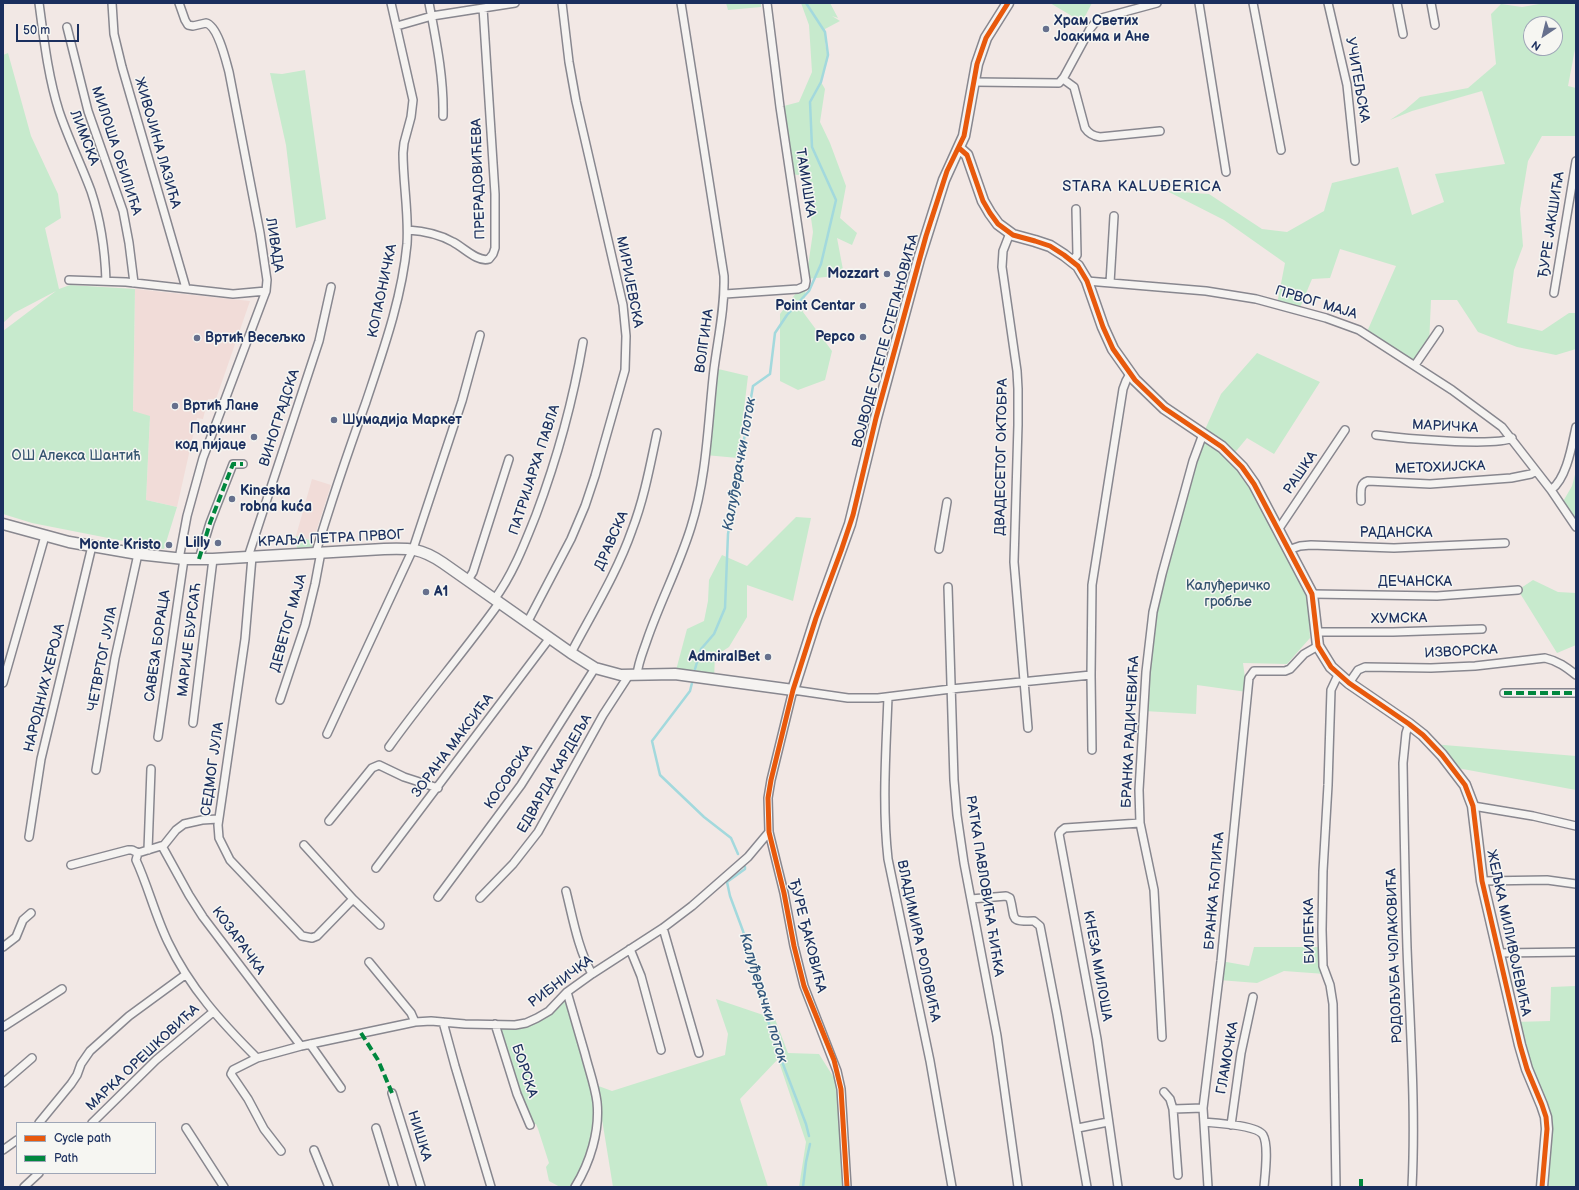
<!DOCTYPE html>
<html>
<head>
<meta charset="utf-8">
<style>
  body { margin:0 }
  #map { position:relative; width:1579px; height:1190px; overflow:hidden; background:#f2e8e5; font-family:"Balsamiq Sans",sans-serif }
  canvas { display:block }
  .frame { position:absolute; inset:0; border:4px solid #1b2f5e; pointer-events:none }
  .legend { position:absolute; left:16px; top:1122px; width:140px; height:52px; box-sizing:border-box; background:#f6f6f2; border:1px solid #9ea6b7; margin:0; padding:5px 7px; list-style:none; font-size:12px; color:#1b2f5e }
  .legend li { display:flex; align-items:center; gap:8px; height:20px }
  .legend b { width:20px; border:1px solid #9ea6b7 }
  .north { position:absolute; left:1523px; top:16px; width:40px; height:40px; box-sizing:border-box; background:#f6f6f2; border:1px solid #9ea6b7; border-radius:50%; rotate:215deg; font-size:11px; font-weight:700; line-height:16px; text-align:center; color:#1b2f5e }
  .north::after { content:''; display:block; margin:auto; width:14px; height:18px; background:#66708d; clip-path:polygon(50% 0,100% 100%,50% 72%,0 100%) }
  .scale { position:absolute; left:16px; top:24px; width:63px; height:18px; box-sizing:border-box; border:2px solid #1b2f5e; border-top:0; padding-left:5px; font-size:12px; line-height:14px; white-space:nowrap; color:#1b2f5e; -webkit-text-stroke:3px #f6f6f2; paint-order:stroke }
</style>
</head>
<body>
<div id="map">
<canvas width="1579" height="1190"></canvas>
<div class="frame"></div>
<ul class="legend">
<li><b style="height:5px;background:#e8590c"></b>Cycle path</li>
<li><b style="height:5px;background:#00873e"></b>Path</li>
</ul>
<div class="north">N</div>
<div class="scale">50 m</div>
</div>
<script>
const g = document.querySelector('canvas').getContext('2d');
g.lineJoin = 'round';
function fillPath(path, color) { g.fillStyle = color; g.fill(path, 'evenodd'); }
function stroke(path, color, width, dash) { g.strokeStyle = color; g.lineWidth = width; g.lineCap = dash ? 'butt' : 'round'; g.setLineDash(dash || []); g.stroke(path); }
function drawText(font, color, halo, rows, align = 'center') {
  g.font = font + ' "Balsamiq Sans",sans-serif'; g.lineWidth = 3; g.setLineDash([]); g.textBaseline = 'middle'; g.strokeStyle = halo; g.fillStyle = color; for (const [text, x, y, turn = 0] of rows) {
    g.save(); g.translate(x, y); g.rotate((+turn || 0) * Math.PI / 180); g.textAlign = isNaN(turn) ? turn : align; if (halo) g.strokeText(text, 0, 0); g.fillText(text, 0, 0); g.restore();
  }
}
fillPath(new Path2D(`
  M135,289L250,301L216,399H208L203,419L197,418L177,507L146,500L150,417L133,412Z
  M312,479L331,485L313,541L296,536Z`), '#f1dcd8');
fillPath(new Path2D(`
  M726,3H761V7L728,10Z
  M801,3H830L838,18L832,16L840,21L825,29V43L828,59L821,82L825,89L820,122L830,143L846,186L840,218L857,233L852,245L837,238L844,275L807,279L803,312L832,351L825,380L798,390L780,381V314L806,280L813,232L805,176L791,174L780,107L799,102L812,72L809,25Z
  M1050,3H1092L1082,22Z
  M1545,3H1576V44L1568,86L1576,88V136H1542L1528,161L1520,209L1523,246L1514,270L1507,323L1542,331L1569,313H1576V349L1556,355L1517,347L1478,332L1457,300H1431L1429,345L1415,365L1366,334L1396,266L1340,249L1330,278L1312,279L1299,310L1277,304L1285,263L1224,220L1167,191L1209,194L1262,229L1287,232L1324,211L1332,183L1398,167L1412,215L1444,202L1435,174L1505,164L1482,91L1412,111L1390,120L1405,110L1420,97L1468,88L1496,64L1491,14L1501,4L1522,7ZM1531,24H1555V48H1531Z
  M8,53L31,136L58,194L61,218L45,228L59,289L70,285L135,289L133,411L150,416L146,500L177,507L164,549L32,523L3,514V331L56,291L14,313L3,323V55Z
  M305,70L326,219L296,228L286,145L270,73L282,74Z
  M1257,353L1320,382L1274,454L1247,438L1232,456L1203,434L1221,394Z
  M714,368L748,376L738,458L705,455Z
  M1203,441L1227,456L1249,482L1308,598L1310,638L1287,664L1243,663L1247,692L1197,685L1196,714L1144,711L1148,653L1162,574Z
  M1576,471V527L1561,505L1572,486Z
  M796,517L811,518L793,601L747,585V617L729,647L715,656L714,679L675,674L687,629L704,621L708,601L709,580L722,555L747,566Z
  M296,536L313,541L312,548H297Z
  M1533,580L1558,592L1576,593V645L1557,653L1518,590Z
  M1432,744L1576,756V790L1452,767Z
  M1254,947H1322L1325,974L1284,971L1257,983L1219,980L1221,961L1249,966Z
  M1576,986V1187H1542L1547,1129L1515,1022L1550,1021L1551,987Z
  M567,992L593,1084L612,1091L725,1055L728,1034L716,999L775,1019L788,1053L819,1054L841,1089L847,1187H799L806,1142L778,1059L740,1099L768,1187H613L600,1107L595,1136L575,1187H560L549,1181L546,1167L549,1163L538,1129L536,1124L532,1125L500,1030L501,1024C533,1026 544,1011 567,992Z`), '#c7eacd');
stroke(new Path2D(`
  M695,669L701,649L714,634L725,608L728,534L753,386L770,374L775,333L787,315L809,291L821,264L836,200L812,147L810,102L821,82L828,55L825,32L806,3
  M692,683L690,691L652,741L660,775L704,817L731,838L738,854
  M745,867V869L727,882L730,896L743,931L773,1038L806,1124L809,1136
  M803,1187L806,1162L810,1144`), '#a3d9dd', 2.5);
const street = new Path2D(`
  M39,3C44,40 48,76 59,111C68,138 81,164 91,191C101,221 105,250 106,281
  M112,3L114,34L122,67L186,288
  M429,3C436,40 444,78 443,116
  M1199,3L1226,172
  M1253,3L1281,150
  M1328,3L1347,85L1355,161
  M1397,3L1403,34
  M1431,3L1435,25
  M397,26L432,16L515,3
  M67,27L88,111L123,211L129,243L134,283
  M1063,79L1074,87L1085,128C1089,134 1093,136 1100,137L1160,131
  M974,82L1059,83L1064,77L1090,29L1098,19L1157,3
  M408,230C424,231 439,234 453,242C463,247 478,263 489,259L493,254L495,248V194L483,8
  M1010,233L1003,251L1002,267L1017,371L1018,389V425L1014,562L1028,728
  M1072,261L1077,255L1076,209
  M69,280L126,282L233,294L266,291
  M1087,281L1206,291L1256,299L1326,318L1359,330L1452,390L1502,427L1551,490L1576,527
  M1110,283L1114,216
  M1554,293L1576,161
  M725,294L798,289L805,286L806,281L780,107L767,3
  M1415,365L1439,330
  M1376,435C1399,438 1496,447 1512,438
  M1551,490C1567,478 1572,445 1576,427
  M1361,501C1361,493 1359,483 1368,481L1430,484L1511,478L1531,474L1536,471
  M1278,530L1345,430
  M939,549L947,502
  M1288,550L1300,546L1311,545L1394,548L1505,543
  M316,552C331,502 348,452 366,402C383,351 402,298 407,244C409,214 403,183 403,153L404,143L411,117L413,100L391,3
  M248,557L319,341L331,287
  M252,557L245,639L218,825L219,838L230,860L302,936L312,938L317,936L353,899
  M179,559L187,516L203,458L266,291L267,280L260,233L229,72C226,61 218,26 206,23L193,26L188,25L185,20L179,3
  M199,559L210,523L233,464H243
  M468,580L473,572L509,459
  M948,587L954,780L957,815L964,863L997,1036L1018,1187
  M1312,594L1437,596L1518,590
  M494,600C513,574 524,545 536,515C557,459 573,401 583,342
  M527,623L571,539L585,506L595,476L625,370L626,336L623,305L576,101L569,62L562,3
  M1316,632H1393L1482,629
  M571,653C592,613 617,573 632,530C644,499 650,466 657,433
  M637,675C638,663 643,652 647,640C660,602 679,566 691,527C707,477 708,421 714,369C718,338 725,307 724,276L681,3
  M3,683L45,536
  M1349,683L1358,670L1365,667L1431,668L1475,666L1545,658C1558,661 1566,667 1576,675
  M1504,693H1576
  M888,697C886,751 882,805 888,859L930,1061L952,1187
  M280,700L305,625L315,584L321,552
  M193,723L213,559
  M1409,724L1406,733L1403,763C1404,825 1405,886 1407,948C1410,1028 1416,1107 1412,1187
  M327,734L413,549L462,401L480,335
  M158,737L184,559
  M389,747C424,698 464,652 499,603
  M1092,750L1091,675L1092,585L1123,389L1126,381L1130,374
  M96,770L115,658L138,554
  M1473,806L1533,816L1576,826
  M329,821L372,768L379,765L404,777L438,788
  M29,837L41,759L92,546
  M304,845L353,899L380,925
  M162,846L189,895L203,917L301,1046
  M148,850L151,769
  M138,853L136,860C148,886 155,915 168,942C190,988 221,1022 257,1058L301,1046L415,1022L431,1021L465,1024L515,1025L526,1023L537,1018L549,1011L567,992L592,974L663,928L692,906L748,857L769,832
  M138,853L164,845L176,830L184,824L202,820L218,819
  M71,865L128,850H132L138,853
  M376,868L549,639
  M1482,881L1547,880L1576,884
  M566,891C573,919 578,949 592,974
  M438,897L521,785L595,668
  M480,898L513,864L538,832L603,715L629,675
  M971,899L1006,896L1010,898C1016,919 1008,922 1034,921L1040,926L1057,1014L1087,1187
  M663,928L699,1053
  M3,947L16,937L23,920L31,913
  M630,949L641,976L661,1050
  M1499,953L1576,952
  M369,962L411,1013L415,1022
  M567,992C573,1013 579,1034 585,1054C589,1070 595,1086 597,1102C600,1131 590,1163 575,1187
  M443,1022L455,1066L491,1187
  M495,1024L517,1094L530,1125
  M3,1027L62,989
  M1162,1037L1154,890L1140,823L1139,790L1146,672L1153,612L1162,574L1193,461L1203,434
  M310,1044L341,1088
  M257,1058L233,1070L231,1074L248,1099L264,1129L281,1151
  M3,1083L32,1058
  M1164,1092L1170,1099L1173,1109L1178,1175
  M392,1093L421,1187
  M1173,1109L1203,1108
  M1204,1122C1215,1123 1257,1125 1263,1135C1269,1145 1265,1175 1264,1187
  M39,1123L71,1084L77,1075L81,1064L90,1051L129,1016L185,975
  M92,1123L156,1060L213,1012
  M1231,1125L1241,1053L1253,997
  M186,1128L224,1187
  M376,1128L394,1187
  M1078,1128L1108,1122
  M3,1150L17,1140
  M314,1150L329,1187
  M24,1187L39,1173
  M847,1187L841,1089L837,1071L804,986L794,946L784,893L769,832L768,798L771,780L793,690L848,698H878L951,689L1091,675
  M1118,1187L1097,1039L1059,834L1061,831L1065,828L1140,823
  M1208,1187L1203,1108L1221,961L1249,678L1254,671H1285L1290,669L1304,654L1318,646
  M1336,1187L1333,1004L1330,985L1323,966L1322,930L1323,871L1328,785L1331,690L1338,675`);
const secondary = new Path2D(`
  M959,148L967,155L983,201L990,213L998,224L1013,235L1035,241L1050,246L1064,255L1078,266L1087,281L1103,327L1113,349L1135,380L1164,408L1222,447L1242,467L1254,484L1312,594L1318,646L1331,667L1349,683L1409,724L1423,735L1442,755L1465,785L1473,806L1482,881L1520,1045L1527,1069L1542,1105L1546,1117L1547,1129L1542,1187
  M3,524L69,542L138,554L184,559H213L384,549C410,548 421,548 443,563L571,653L595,668L621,675L675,674L793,690L816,618L850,524L876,418L919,259L944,180L964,136L977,64L986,38L1008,3`);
stroke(street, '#88878f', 10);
stroke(secondary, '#88878f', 13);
stroke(street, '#f5f3f1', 7);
stroke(secondary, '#f5f3f1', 10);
stroke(new Path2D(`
  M199,559L210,523L233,464H243
  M1504,693H1576
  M361,1033L378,1060L392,1093
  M1361,1187V1177`), '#00873e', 4, [8, 4]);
stroke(new Path2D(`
  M959,148L967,155L983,201L990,213L998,224L1013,235L1035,241L1050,246L1064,255L1078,266L1087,281L1103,327L1113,349L1135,380L1164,408L1222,447L1242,467L1254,484L1312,594L1318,646L1331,667L1349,683L1409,724L1423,735L1442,755L1465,785L1473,806L1482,881L1520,1045L1527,1069L1542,1105L1546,1117L1547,1129L1542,1187
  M847,1187L841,1089L834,1060L804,986L794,946L784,893L769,832L768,798L771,780L793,690L816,618L841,551L853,515L876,418L926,236L947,171L964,136L977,64L986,38L1008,3`), '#e8590c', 5);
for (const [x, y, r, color] of [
  [1046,29,4,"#66708d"],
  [887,274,4,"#66708d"],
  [863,306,4,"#66708d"],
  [863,337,4,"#66708d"],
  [197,338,4,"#66708d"],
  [175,406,4,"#66708d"],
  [334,420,4,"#66708d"],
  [254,437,4,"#66708d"],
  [232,499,4,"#66708d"],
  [218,543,4,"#66708d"],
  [169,545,4,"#66708d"],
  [426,592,4,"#66708d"],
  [768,657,4,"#66708d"]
]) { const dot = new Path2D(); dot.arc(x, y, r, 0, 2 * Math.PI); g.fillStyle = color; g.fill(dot); stroke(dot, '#f6f6f2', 1.5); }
drawText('bold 14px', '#1b2f5e', '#f6f6f2', [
  ["Храм Светих",1054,21,"left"],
  ["Јоакима и Ане",1054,37,"left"],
  ["Mozzart",879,274],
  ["Point Centar",855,306],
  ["Pepco",855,337],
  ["Вртић Весељко",205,338,"left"],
  ["Вртић Лане",183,406,"left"],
  ["Шумадија Маркет",342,420,"left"],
  ["Паркинг",246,429],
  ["код пијаце",246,445],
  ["Kineska",240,491,"left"],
  ["robna kuća",240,507,"left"],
  ["Lilly",210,543],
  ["Monte Kristo",161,545],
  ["A1",434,592,"left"],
  ["AdmiralBet",760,657]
], 'right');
drawText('14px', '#1b2f5e', '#f6f6f2', [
  ["УЧИТЕЉСКА",1357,80,80],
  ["ЛИМСКА",84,138,69],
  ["ЖИВОЈИНА ЛАЗИЋА",157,143,74],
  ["МИЛОША ОБИЛИЋА",116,151,72],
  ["ПРЕРАДОВИЋЕВА",479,179,-92],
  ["ТАМИШКА",805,183,81],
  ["ЂУРЕ ЈАКШИЋА",1552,225,-81],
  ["ЛИВАДА",274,245,81],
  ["МИРИЈЕВСКА",629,282,79],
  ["КОПАОНИЧКА",383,291,-78],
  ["ПРВОГ МАЈА",1316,303,17],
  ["ВОЛГИНА",705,341,-82],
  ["ВОЈВОДЕ СТЕПЕ СТЕПАНОВИЋА",886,341,-75],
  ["ВИНОГРАДСКА",280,418,-72],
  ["МАРИЧКА",1445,427,3],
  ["ДВАДЕСЕТОГ ОКТОБРА",1002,457,-89],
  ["МЕТОХИЈСКА",1440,468,-2],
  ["ПАТРИЈАРХА ПАВЛА",535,470,-72],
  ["РАШКА",1301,473,-56],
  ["РАДАНСКА",1396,533],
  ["КРАЉА ПЕТРА ПРВОГ",331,539,-3],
  ["ДРАВСКА",612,541,-66],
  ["ДЕЧАНСКА",1415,582],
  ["ХУМСКА",1399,619,-1],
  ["ДЕВЕТОГ МАЈА",289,623,-74],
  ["МАРИЈЕ БУРСАЋ",190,640,-83],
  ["САВЕЗА БОРАЦА",158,646,-82],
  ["ИЗВОРСКА",1461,652,-3],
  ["ЧЕТВРТОГ ЈУЛА",103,659,-79],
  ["НАРОДНИХ ХЕРОЈА",45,688,-76],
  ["БРАНКА РАДИЧЕВИЋА",1131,732,-87],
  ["ЗОРАНА МАКСИЋА",453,746,-53],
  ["СЕДМОГ ЈУЛА",213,769,-82],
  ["ЕДВАРДА КАРДЕЉА",555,774,-60],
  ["КОСОВСКА",509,777,-56],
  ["РАТКА ПАВЛОВИЋА ЋИЋКА",984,886,81],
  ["БРАНКА ЋОПИЋА",1215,891,-85],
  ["БИЛЕЋКА",1310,931,-91],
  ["ЖЕЉКА МИЛИВОЈЕВИЋА",1508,933,78],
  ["ЂУРЕ ЂАКОВИЋА",807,936,76],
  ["КОЗАРАЧКА",238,941,54],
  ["ВЛАДИМИРА РОЛОВИЋА",918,941,78],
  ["РОДОЉУБА ЧОЛАКОВИЋА",1395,956,-92],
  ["КНЕЗА МИЛОША",1097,966,80],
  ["РИБНИЧКА",561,982,-37],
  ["МАРКА ОРЕШКОВИЋА",143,1058,-43],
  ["ГЛАМОЧКА",1228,1058,-80],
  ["БОРСКА",524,1071,72],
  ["НИШКА",419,1136,73]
]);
drawText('14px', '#365570', '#f6f6f2', [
  ["ОШ Алекса Шантић",76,456],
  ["Калуђеричко",1228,586],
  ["гробље",1228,602]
]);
g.letterSpacing = '1px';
drawText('15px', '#1b2f5e', '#f6f6f2', [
  ["STARA KALUĐERICA",1142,187]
]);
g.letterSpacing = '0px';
drawText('italic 15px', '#34587d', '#f6f6f2', [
  ["Калуђерачки поток",740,464,-80],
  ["Калуђерачки поток",763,998,73]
]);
</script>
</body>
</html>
